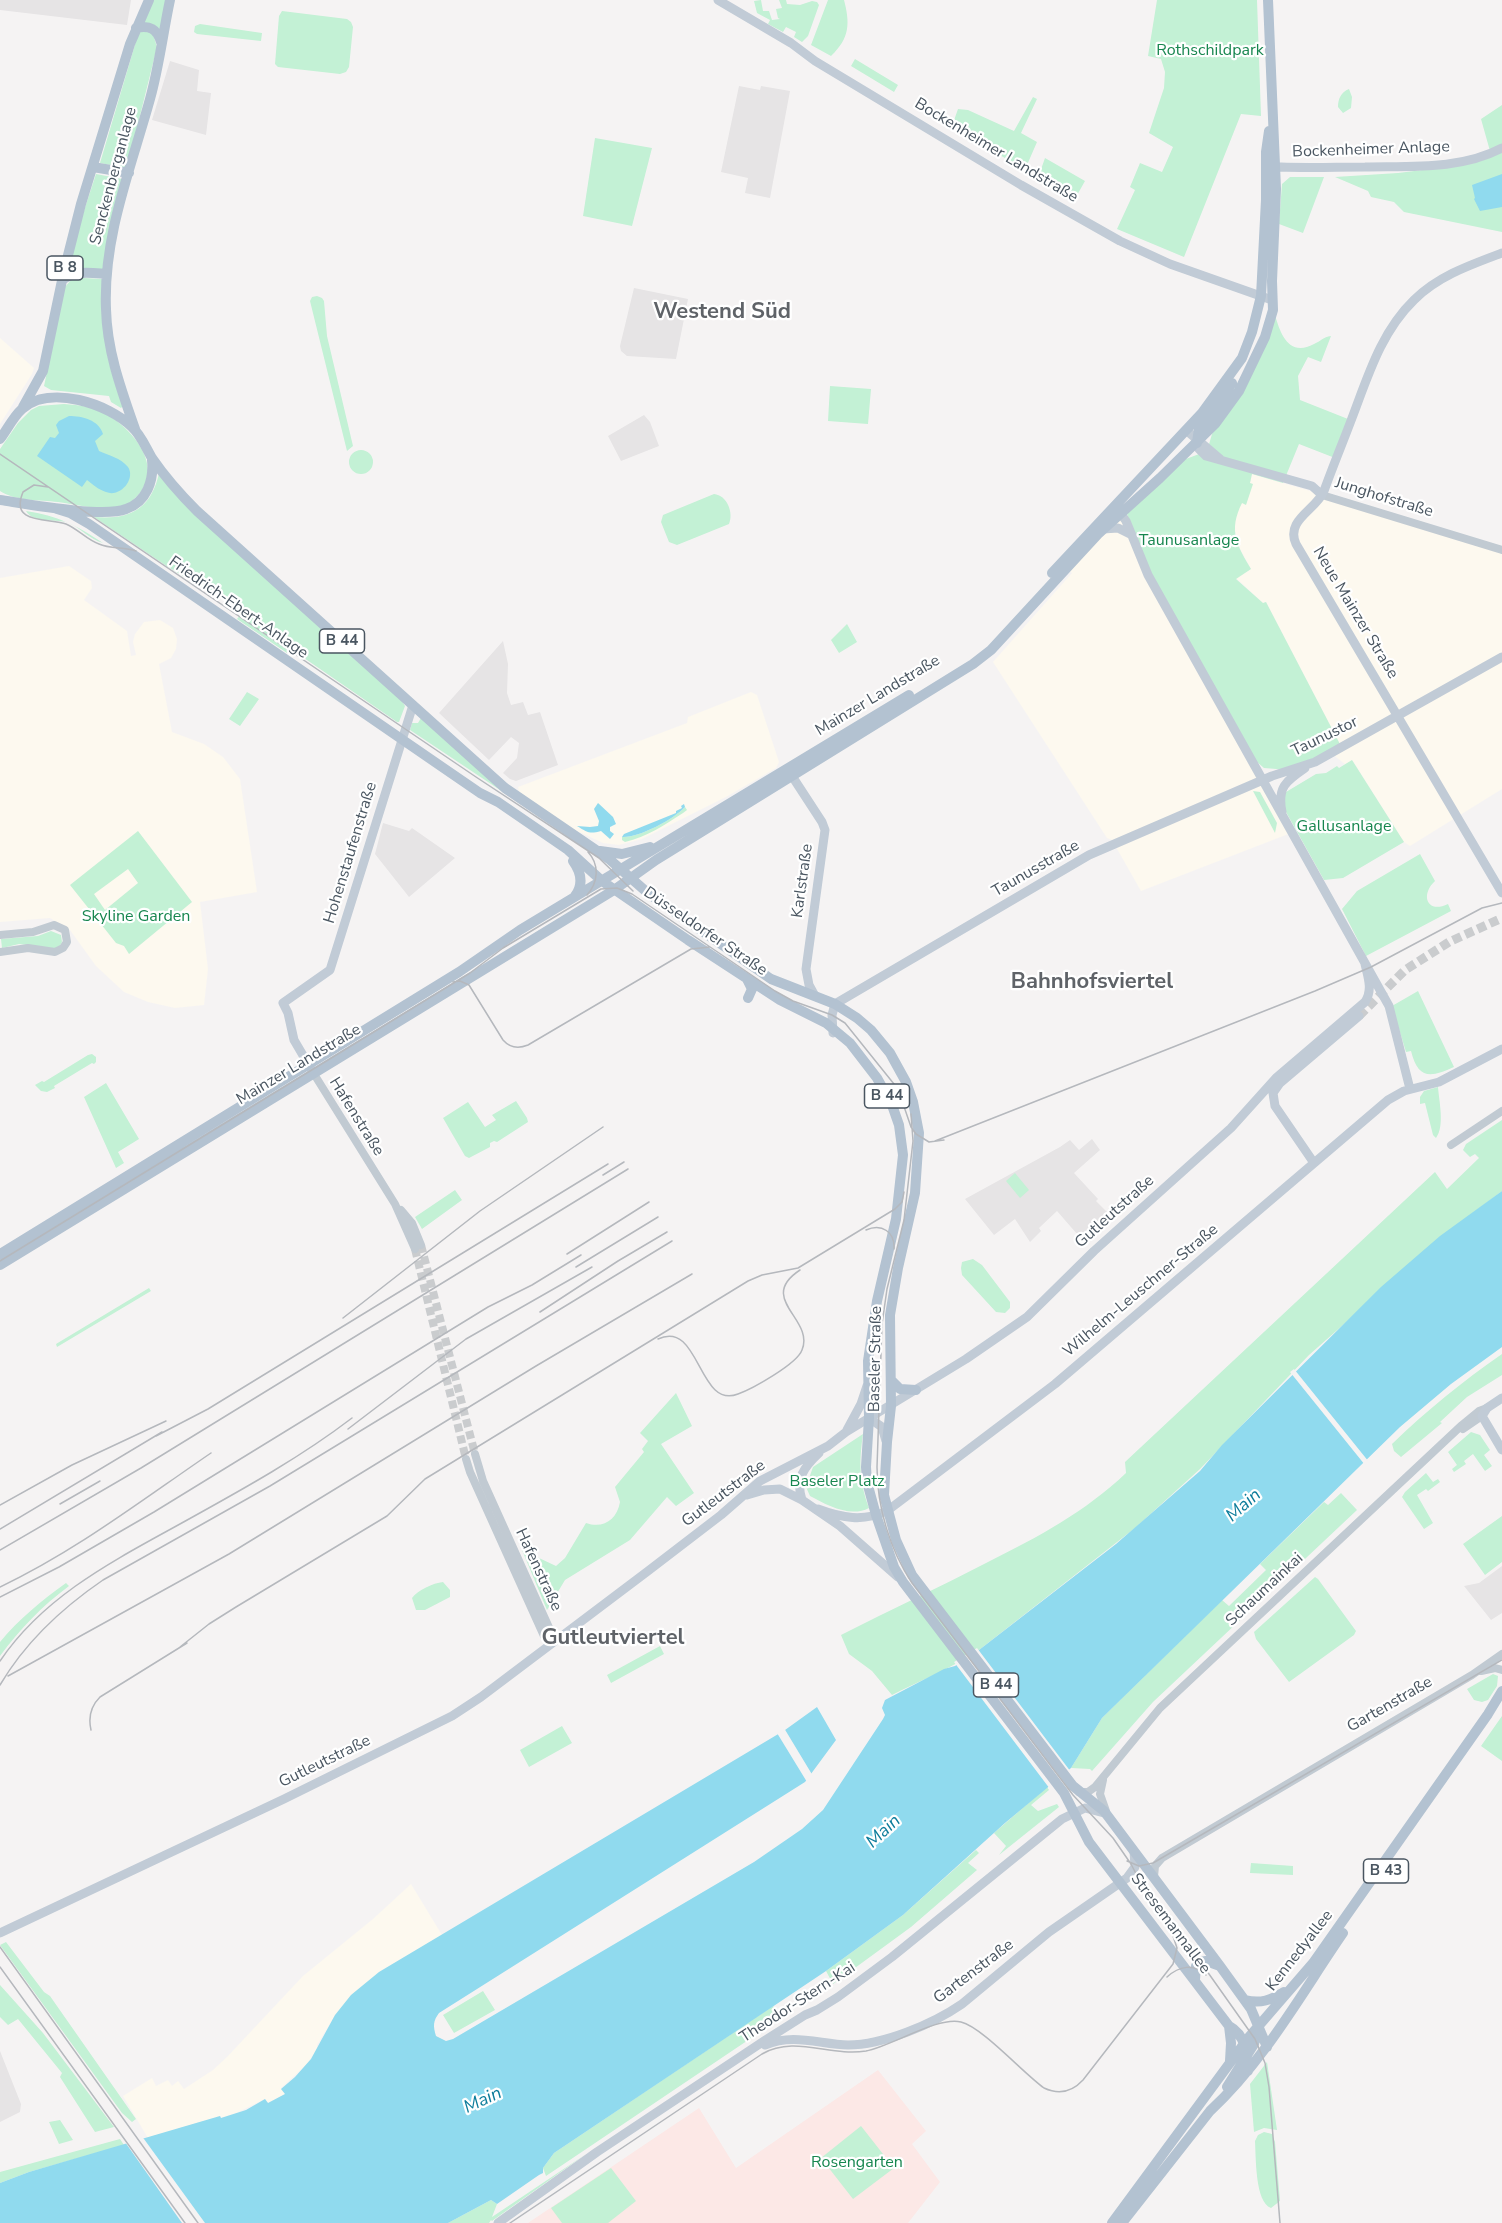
<!DOCTYPE html>
<html>
<head>
<meta charset="utf-8">
<style>
  body { margin:0 }
  canvas { display:block; background:#f5f3f3 }
</style>
</head>
<body>
<canvas width="1502" height="2223"></canvas>
<script>
const g = document.querySelector('canvas').getContext('2d');
g.lineJoin = 'round';
function fillPath(path, color) { g.fillStyle = color; g.fill(path, 'evenodd'); }
function stroke(path, color, width, dash) { g.strokeStyle = color; g.lineWidth = width; g.lineCap = dash ? 'butt' : 'round'; g.setLineDash(dash || []); g.stroke(path); }
function drawText(font, color, halo, rows, align = 'center') {
  g.font = font + ' "Nunito Sans",sans-serif'; g.lineWidth = 4.5; g.setLineDash([]); g.textBaseline = 'middle'; g.strokeStyle = halo; g.fillStyle = color; for (const [text, x, y, turn = 0] of rows) {
    g.save(); g.translate(x, y); g.rotate((+turn || 0) * Math.PI / 180); g.textAlign = isNaN(turn) ? turn : align; if (halo) g.strokeText(text, 0, 0); g.fillText(text, 0, 0); g.restore();
  }
}
fillPath(new Path2D(`
  M0,338L34,368L32,374L0,424Z
  M1252,474L1502,547V789L1410,846L1404,842L1353,761L1345,764L1332,754L1342,748L1266,602L1263,603L1236,578L1251,569L1240,549L1234,528L1235,516L1242,502L1246,504L1252,484L1250,483Z
  M1121,514L1291,833L1141,891L1112,840L1107,838L993,662L1072,573L1067,568Z
  M69,566L91,581L92,588L84,600L127,631L131,656L136,655L133,642L135,634L144,622L160,620L173,628L177,639L176,649L171,658L159,664L172,732L204,744L223,757L240,779L257,892L200,902L208,969L204,1005L175,1008L148,1002L124,992L96,966L70,930L50,918L0,922V578Z
  M751,692L757,695L779,762L776,768L726,797L642,839L619,845L603,843L573,829L519,792L518,787L687,723L688,717Z
  M411,1884L442,1935L379,1972L335,2015L317,2045V2049L307,2064L281,2088L285,2094L268,2103L265,2099L236,2113L221,2118L220,2116L148,2138L123,2096L152,2078L156,2086L168,2080L172,2086L178,2081L184,2089L213,2070L227,2057L303,1976L373,1919Z`), '#fdf9ef');
fillPath(new Path2D(`
  M0,0H131L127,25L0,10Z
  M170,61L199,70L197,91L211,93L206,135L152,120Z
  M739,86L760,90L761,86L790,91L770,198L745,193L748,178L721,172Z
  M634,288L688,299L676,359L627,356L621,351L620,346Z
  M644,415L650,422L659,446L621,461L608,436Z
  M503,641L508,664L507,693L511,705L523,702L528,715L540,712L558,765L516,781L510,779L503,773L517,758L519,743L511,737L489,760L439,713Z
  M383,823L409,831L412,828L455,858L409,897L375,854Z
  M1092,1139L1100,1150L1074,1173L1098,1199L1096,1201L1111,1216L1084,1242L1057,1211L1039,1228L1041,1231L1030,1242L1015,1219L994,1235L965,1199L1060,1147L1070,1140L1079,1150Z
  M1502,1566V1613L1491,1620L1464,1586L1479,1583Z
  M0,2051L21,2104L20,2112L0,2122Z`), '#e6e4e5');
fillPath(new Path2D(`
  M878,2070L926,2131L912,2144L940,2182L908,2223H528L699,2108L736,2168Z`), '#fce8e6');
fillPath(new Path2D(`
  M153,0H166L160,30L141,24Z
  M761,0L763,11H769L772,20L780,19L778,18L776,9L782,8L779,0H786L787,4L800,5L812,1L817,2L819,5L808,36L802,42L794,37L796,32L786,27L783,32L768,24L770,20L757,13L754,1Z
  M828,0H844C850,23 850,38 831,56L811,45Z
  M1157,0H1257L1261,116L1241,114L1184,257L1117,229L1135,190L1130,187L1140,163L1162,172L1173,147L1149,133L1164,88L1165,72L1161,59L1148,56Z
  M282,11L347,19L351,22L353,27L349,67L346,72L340,74L278,67L275,64L279,16Z
  M200,24L262,33L261,41L197,34L194,32L195,26Z
  M139,31H152L157,47L127,168L100,163Z
  M855,59L898,85L894,92L851,66Z
  M1349,89L1352,97L1351,108L1343,113L1338,107C1338,99 1341,92 1349,89Z
  M1033,97L1037,99L1021,133L1037,142L1027,165L1023,169L952,126L958,109L968,110L1014,131Z
  M1502,105V144L1490,151L1481,119Z
  M595,138L652,148L632,226L583,216Z
  M1502,150V232L1404,212L1394,202L1371,197L1368,191L1335,177L1398,173L1455,166Z
  M1045,158L1085,181L1076,197L1039,175Z
  M96,174L122,179L103,269L69,270L79,226Z
  M1290,177H1324L1303,233L1279,224L1282,184Z
  M84,278L102,279C99,323 107,365 123,406L121,408L111,402L109,396L51,390L44,386L65,287L71,280Z
  M317,296L322,298L324,301L327,336L353,446L347,451L310,301L312,297Z
  M1275,315C1280,333 1289,358 1314,344C1321,341 1323,337 1331,336L1321,362L1308,357L1298,376L1300,400L1348,419L1335,458L1299,444L1283,483L1252,474L1250,483L1253,484L1246,505L1242,503C1228,531 1237,545 1251,569L1236,579L1263,603L1266,602L1342,748L1289,770L1264,768L1250,756L1151,574L1127,514L1178,462L1207,451L1215,424Z
  M830,386L871,389L868,424L828,421Z
  M64,404C78,405 97,407 108,415C134,431 162,465 140,493C134,500 127,506 117,508C103,511 73,504 58,502C40,500 15,501 0,491V449L18,423L31,410L39,406Z
  M349 462a12 12 0 1 1 24 0a12 12 0 1 1-24 0Z
  M159,473L400,698L405,706L399,722H397L291,649L287,653L237,619L241,614L238,612L239,610L211,591L210,593L165,565L94,517C129,520 151,510 159,473Z
  M714,494C727,495 734,513 729,524L677,545L669,542L661,522L663,515Z
  M26,511C58,516 76,525 103,543C89,539 80,527 66,522C53,519 33,523 26,511Z
  M847,624L857,642L839,653L831,640Z
  M247,692L259,699L240,726L229,719Z
  M421,718L512,798L410,730L412,723H418Z
  M1352,760L1404,842L1343,878L1324,880L1281,803V795L1316,774L1326,773L1337,766L1339,768Z
  M1253,791L1260,792L1277,823L1275,833Z
  M685,807L687,810L683,813C664,825 647,837 625,842L622,840V837C639,838 674,819 685,807Z
  M138,831L192,902L129,954L124,946L116,943L70,885ZM128,869L138,883L105,910L94,894Z
  M1420,854L1435,881C1420,895 1427,914 1448,904L1451,911L1366,956L1342,909L1357,891Z
  M51,931L61,935L62,942L58,949L19,944L2,948L1,939L38,936Z
  M1418,991L1454,1067C1430,1078 1418,1079 1411,1051L1406,1052L1392,1006Z
  M92,1054L96,1057V1062L94,1064L92,1063L54,1086L55,1088L47,1092L41,1091L35,1085L42,1081L44,1082L88,1055Z
  M106,1083L139,1139L118,1152L124,1163L116,1168L84,1097Z
  M1438,1087C1439,1101 1445,1126 1436,1138L1433,1135L1425,1103L1420,1104V1097L1424,1091Z
  M516,1101L527,1118L528,1122L497,1142L494,1141L490,1143V1147L469,1158L465,1156L443,1118L468,1102L485,1127L496,1120L492,1115Z
  M1502,1120V1191L1447,1233L1309,1355L1200,1469L1135,1528L979,1650C952,1668 921,1680 892,1695L872,1671L849,1654L841,1635C890,1610 940,1587 988,1562C1038,1537 1085,1512 1126,1473L1125,1462L1435,1172L1447,1189L1479,1158L1475,1154L1470,1157L1463,1150L1466,1144Z
  M1015,1173L1029,1190L1020,1198L1006,1181Z
  M455,1190L462,1200L422,1229L415,1217Z
  M973,1259L982,1265L1010,1302V1308L1005,1313L996,1312L962,1275L961,1268L962,1262Z
  M149,1288L151,1291L57,1347L56,1344Z
  M1502,1354V1375L1467,1397L1440,1422L1442,1423L1401,1457L1394,1451L1392,1444C1426,1411 1463,1381 1502,1354Z
  M676,1393L692,1426L661,1444L694,1493L676,1506L667,1497L630,1540L565,1580L547,1610L522,1550L556,1566L565,1558L586,1523C603,1529 617,1520 620,1502L615,1487L644,1452L642,1449L648,1441L640,1433Z
  M1471,1432L1480,1435L1490,1450L1484,1455L1492,1466L1485,1471L1473,1454L1464,1461L1466,1464L1454,1472L1452,1469L1457,1465L1448,1452Z
  M863,1434C859,1462 859,1481 869,1508C850,1518 827,1505 810,1496L806,1487L813,1467Z
  M1426,1473L1433,1482L1438,1479L1440,1482L1428,1491L1426,1489L1417,1495L1433,1523L1424,1529L1402,1497L1405,1492Z
  M1341,1493L1357,1510L1153,1702L1092,1771L1090,1769L1071,1768L1102,1718L1222,1600L1229,1606L1266,1570L1260,1564L1324,1502L1328,1505Z
  M1502,1516V1562L1485,1575L1463,1544Z
  M1315,1577L1318,1579L1356,1631L1354,1635L1289,1682L1256,1639L1254,1632Z
  M443,1582L450,1590V1597L425,1610H416L412,1598C418,1590 433,1583 443,1582Z
  M66,1583L69,1586C42,1606 20,1629 0,1656V1642C19,1619 41,1601 66,1583Z
  M660,1646L664,1654L611,1683L607,1675Z
  M1493,1674L1498,1676L1497,1686L1488,1700L1482,1702L1474,1700L1467,1689Z
  M1502,1716V1761L1481,1746Z
  M562,1726L572,1743L529,1767L520,1750Z
  M1047,1787L1049,1790L1031,1805L1038,1811L1057,1804L1059,1807L999,1855L1006,1846L994,1833Z
  M976,1850L979,1853L968,1863L977,1870L911,1927L833,1984L826,1971L903,1915Z
  M1251,1863L1293,1866V1875L1250,1873Z
  M6,1942L44,1992L50,1996L136,2119L132,2122L122,2113L5,1952L0,1945Z
  M0,1985L43,2033L114,2127L95,2132L60,2077L62,2073L18,2019L8,2025L0,2017Z
  M483,1991L495,2010L454,2033L443,2015Z
  M773,2006L781,2018L546,2176L543,2168L554,2153Z
  M1267,2062L1277,2130L1264,2128L1254,2132L1250,2084Z
  M60,2120L73,2140L59,2144L49,2122Z
  M861,2126L894,2168L853,2199L821,2158Z
  M1264,2132L1272,2134L1275,2142L1280,2201L1271,2208C1255,2202 1256,2158 1255,2141L1258,2135Z
  M120,2139L124,2145L29,2172L0,2183V2172Z
  M586,2154L492,2221L491,2220L489,2223H448L491,2200L497,2204L492,2217Z
  M611,2168L636,2201L608,2223H562L551,2208Z`), '#c3f1d5');
fillPath(new Path2D(`
  M1502,174V207L1480,211L1474,199L1475,198L1472,185Z
  M69,416C82,416 99,420 103,434L95,441L99,451C108,455 121,458 128,467C136,479 120,498 106,492C99,490 92,484 87,480L82,487L37,456L50,437L55,438L59,433L56,425L59,421Z
  M598,803L613,817L616,824L610,827V831L614,834L610,839L601,831C590,834 588,833 577,826L590,827L598,826L599,821L594,809Z
  M684,804L685,807C674,819 639,838 622,837L624,834L676,813V811L682,808L681,806Z
  M1502,1191V1347L1451,1384L1400,1427L1102,1718L1071,1768L1005,1823L903,1915L826,1971L554,2153L543,2168V2173L539,2175L497,2204L491,2200L448,2223H0V2183L29,2172L220,2116L221,2118L246,2110L265,2099L268,2103L285,2094L281,2089L295,2077L311,2059L335,2015L351,1995L379,1972L785,1730L817,1707L836,1740L805,1782L439,2013C433,2021 433,2026 436,2036L446,2041L453,2039L754,1862L802,1829L823,1810L883,1719L885,1715L882,1708L885,1700L944,1669L955,1666L979,1650L1116,1544L1200,1471L1222,1445L1381,1287L1440,1236Z`), '#90daee');
fillPath(new Path2D(`
  M1294,1369L1369,1462L1365,1465L1290,1372Z
  M977,1648L1071,1772L1050,1789L954,1662Z
  M784,1728L813,1776L807,1782L777,1733Z
  M142,2137L144,2139L205,2223H182L125,2142Z`), '#f5f3f3');
stroke(new Path2D(`
  M421,1245L475,1454
  M415,1249L466,1459`), '#caccce', 8, [8, 4]);
stroke(new Path2D(`
  M1359,1016L1405,970L1449,942L1502,918`), '#caccce', 9, [9, 4.5]);
stroke(new Path2D(`
  M1322,495L1502,550
  M0,935L33,932L54,925L65,930L67,942L63,948L55,952L28,948L0,952
  M314,1074L395,1204L415,1249
  M1451,1145L1502,1111
  M401,1210L412,1223L421,1245
  M1463,1429L1482,1416
  M475,1454L483,1481L551,1632V1643
  M466,1459L470,1472L544,1636L551,1643
  M1481,1671L1495,1668L1502,1670
  M1103,1780L1100,1794L1106,1811
  M1079,1792H1088L1095,1787L1160,1708L1462,1425L1479,1411L1487,1408
  M1154,1877L1155,1866L1162,1858L1472,1675L1502,1654`), '#c1cad2', 8);
stroke(new Path2D(`
  M718,0L791,43L815,61L1021,185L1120,241L1170,264L1272,300
  M1270,173L1275,168L1281,167C1309,168 1337,167 1365,167C1410,166 1461,170 1502,148
  M1502,253C1470,265 1438,276 1414,300C1381,332 1368,376 1352,418C1343,442 1333,466 1324,491C1316,510 1285,520 1296,544L1502,893
  M1186,430L1220,459
  M1197,443L1199,449L1206,456L1312,486L1322,495
  M1121,514L1126,521L1148,575L1389,1006L1410,1089
  M1103,529L1118,528L1132,535
  M792,776L822,822L825,830L806,969L809,985L815,996
  M1282,812C1277,787 1286,781 1305,768
  M833,1033L832,1015L835,1004L1089,855L1272,776L1315,762L1502,657
  M311,1069L294,1040L288,1013L283,1003L330,970L413,705
  M1314,1163L1275,1106L1273,1093L1280,1083L1359,1016
  M1502,1398L1487,1408L1482,1416L1502,1450
  M869,1418L882,1427L886,1441
  M847,1430L861,1404L867,1386
  M747,1495L764,1490L780,1489L802,1500L840,1526L898,1577
  M802,1500C795,1479 804,1467 819,1453
  M818,1509C842,1518 863,1522 887,1511L1055,1384L1388,1100L1404,1091L1439,1082L1502,1049
  M0,1933L284,1799L452,1716L481,1697L648,1571L721,1515L760,1481L828,1446L846,1432L966,1359L1027,1317L1094,1251L1231,1128L1276,1078L1365,1002C1373,990 1368,977 1365,964
  M765,2045C793,2033 819,2044 848,2045C883,2045 933,2024 962,2004L1049,1932L1127,1878L1135,1867L1134,1851
  M498,2223L597,2152L764,2041L805,2015L817,2010L838,1997L892,1957L1062,1819L1085,1808L1104,1813`), '#c1cbd6', 9);
stroke(new Path2D(`
  M136,28C150,25 157,29 161,42
  M93,167L129,173
  M62,280C75,270 92,273 106,274
  M23,407L43,371L64,271L81,204L130,44L149,0
  M135,429C121,389 107,351 106,309C103,236 131,168 150,99C159,67 163,33 170,0
  M0,439C7,430 13,417 22,409C50,384 109,404 132,427C141,435 146,448 152,458C165,477 180,494 197,511L505,788L609,859L649,894L771,979L835,1004L857,1018L871,1030L890,1053L906,1082L913,1102L919,1133L915,1193L898,1268L890,1315L891,1406L887,1442L884,1495L896,1540L912,1575L1073,1786L1104,1811L1220,1966L1251,2009L1267,2047
  M1197,443L1199,428L1221,401L1232,383
  M0,500C27,504 103,518 126,509C147,502 154,480 152,460
  M54,508L70,513L89,524L445,769L480,793L498,802L568,850L602,881L688,940L780,1000L826,1023L850,1043L877,1078L892,1105L899,1125L903,1155L896,1219L877,1301L868,1361L869,1418L866,1467L867,1482L876,1515L894,1567L903,1582L1064,1793L1089,1842L1229,2026C1246,2035 1247,2054 1248,2071
  M1052,573L1202,413L1242,358L1252,332L1261,296L1266,200V152L1269,131
  M600,851L622,854L650,847
  M573,861C581,872 584,884 575,896
  M747,979L752,989L748,998
  M0,1254L459,972L520,930L909,695
  M0,1265L614,890L656,860L973,664L991,650L1098,534L1160,478L1215,424L1239,391L1265,337L1273,310L1272,281L1276,189L1268,0
  M891,1380L900,1389L916,1390
  M1195,1980L1196,1966L1200,1962L1206,1961L1220,1966
  M1245,2000C1261,2004 1271,2000 1284,1992
  M1229,2026L1231,2043L1230,2061
  M1227,2087L1254,2044L1258,2030
  M1112,2223L1249,2037L1313,1963L1488,1714L1502,1691
  M1122,2223L1210,2111C1265,2060 1301,1994 1343,1933`), '#b3c2d1', 10);
stroke(new Path2D(`
  M0,454L476,777L599,858L633,891
  M48,487L34,485L23,492C9,525 49,518 66,524C78,529 87,540 99,544C110,549 124,547 136,551
  M587,895C598,883 600,865 588,852
  M453,982L460,981L469,985L503,1040C510,1048 518,1049 528,1045L691,949L710,947
  M911,1114L913,1141L904,1220L887,1289L882,1324L877,1467C877,1507 890,1550 912,1583L1073,1795L1113,1838L1131,1864L1145,1891L1181,1940L1209,1974L1255,2039L1265,2063L1269,2087L1280,2223
  M935,1141L1315,991L1371,967L1482,908L1502,903
  M866,1230C882,1223 895,1232 894,1249
  M0,1261L470,973L503,948L601,889L617,888L632,894L775,991L793,1001L832,1015L845,1023L898,1089L911,1127L916,1134L929,1142L944,1140
  M658,1339C700,1319 698,1410 738,1394C752,1389 797,1364 802,1350C815,1319 756,1299 800,1270
  M180,1647L209,1624L236,1607L387,1516L425,1479L748,1281L762,1275L798,1268L895,1209L902,1202L904,1192
  M91,1730C88,1717 91,1706 100,1697L187,1643
  M1127,1861L1139,1866L1153,1863L1502,1660
  M1167,1977C1179,1966 1194,1963 1206,1975
  M510,2223L762,2054C795,2035 830,2057 866,2051C892,2046 938,2016 961,2022C982,2027 1023,2073 1044,2088C1059,2095 1072,2092 1083,2080L1173,1964L1177,1948L1172,1933`), '#b5b8bd', 1.5);
stroke(new Path2D(`
  M603,1175L624,1162
  M567,1254L649,1202
  M576,1267L658,1217
  M540,1312L618,1261L667,1232
  M343,1318L480,1211L603,1127
  M348,1429L466,1339L592,1267
  M156,1436L208,1409L608,1164
  M60,1504L100,1481
  M0,1505L72,1465L166,1421
  M0,1529L162,1432
  M0,1550L141,1468L628,1169
  M0,1587C76,1551 142,1500 211,1453
  M0,1597L59,1567L154,1512L488,1307L532,1285L581,1255
  M0,1661C46,1593 119,1558 189,1519C245,1488 301,1457 352,1418
  M8,1676L229,1554L536,1366L692,1274
  M0,1685C26,1641 62,1608 103,1580L270,1486L672,1241
  M0,1947L198,2223
  M0,1967L185,2223`), '#b5b8bd', 1.5);
for (const [x, y, w] of [
  [65,268,36],
  [342,641,45],
  [887,1096,45],
  [996,1685,45],
  [1386,1871,45]
]) { const box = new Path2D(); box.roundRect(x - w / 2, y - 12, w, 24, 4.5); g.fillStyle = '#fff'; g.fill(box); stroke(box, '#4a5661', 1.5); }
drawText('bold 15px', '#4a5661', null, [
  ["B 8",65,268],
  ["B 44",342,641],
  ["B 44",887,1096],
  ["B 44",996,1685],
  ["B 43",1386,1871]
]);
drawText('16px', '#17864f', '#fff', [
  ["Rothschildpark",1210,51],
  ["Taunusanlage",1189,541],
  ["Gallusanlage",1344,827],
  ["Skyline Garden",136,917],
  ["Baseler Platz",837,1482],
  ["Rosengarten",857,2163]
]);
drawText('16px', '#4a5661', '#fff', [
  ["Bockenheimer Anlage",1371,150,-2],
  ["Bockenheimer Landstraße",996,151,31],
  ["Senckenberganlage",114,176,-75],
  ["Junghofstraße",1384,498,17],
  ["Friedrich-Ebert-Anlage",238,608,35],
  ["Neue Mainzer Straße",1355,613,59],
  ["Mainzer Landstraße",878,696,-31],
  ["Taunustor",1325,737,-26],
  ["Hohenstaufenstraße",351,853,-73],
  ["Taunusstraße",1036,869,-30],
  ["Karlstraße",803,881,-82],
  ["Düsseldorfer Straße",705,932,34],
  ["Mainzer Landstraße",299,1065,-31],
  ["Hafenstraße",356,1117,58],
  ["Gutleutstraße",1115,1212,-42],
  ["Wilhelm-Leuschner-Straße",1141,1291,-40],
  ["Baseler Straße",876,1359,-89],
  ["Gutleutstraße",724,1494,-37],
  ["Hafenstraße",538,1570,65],
  ["Schaumainkai",1265,1590,-43],
  ["Gartenstraße",1390,1705,-30],
  ["Gutleutstraße",325,1762,-26],
  ["Stresemannallee",1170,1924,53],
  ["Kennedyallee",1300,1951,-52],
  ["Gartenstraße",974,1972,-37],
  ["Theodor-Stern-Kai",798,2003,-33]
]);
drawText('italic 18px', '#0c7c9b', '#fff', [
  ["Main",1244,1506,-41],
  ["Main",884,1832,-43],
  ["Main",483,2101,-25]
]);
drawText('bold 22px', '#5f6368', '#fff', [
  ["Westend Süd",722,313],
  ["Bahnhofsviertel",1092,983],
  ["Gutleutviertel",613,1639]
]);
</script>
</body>
</html>
